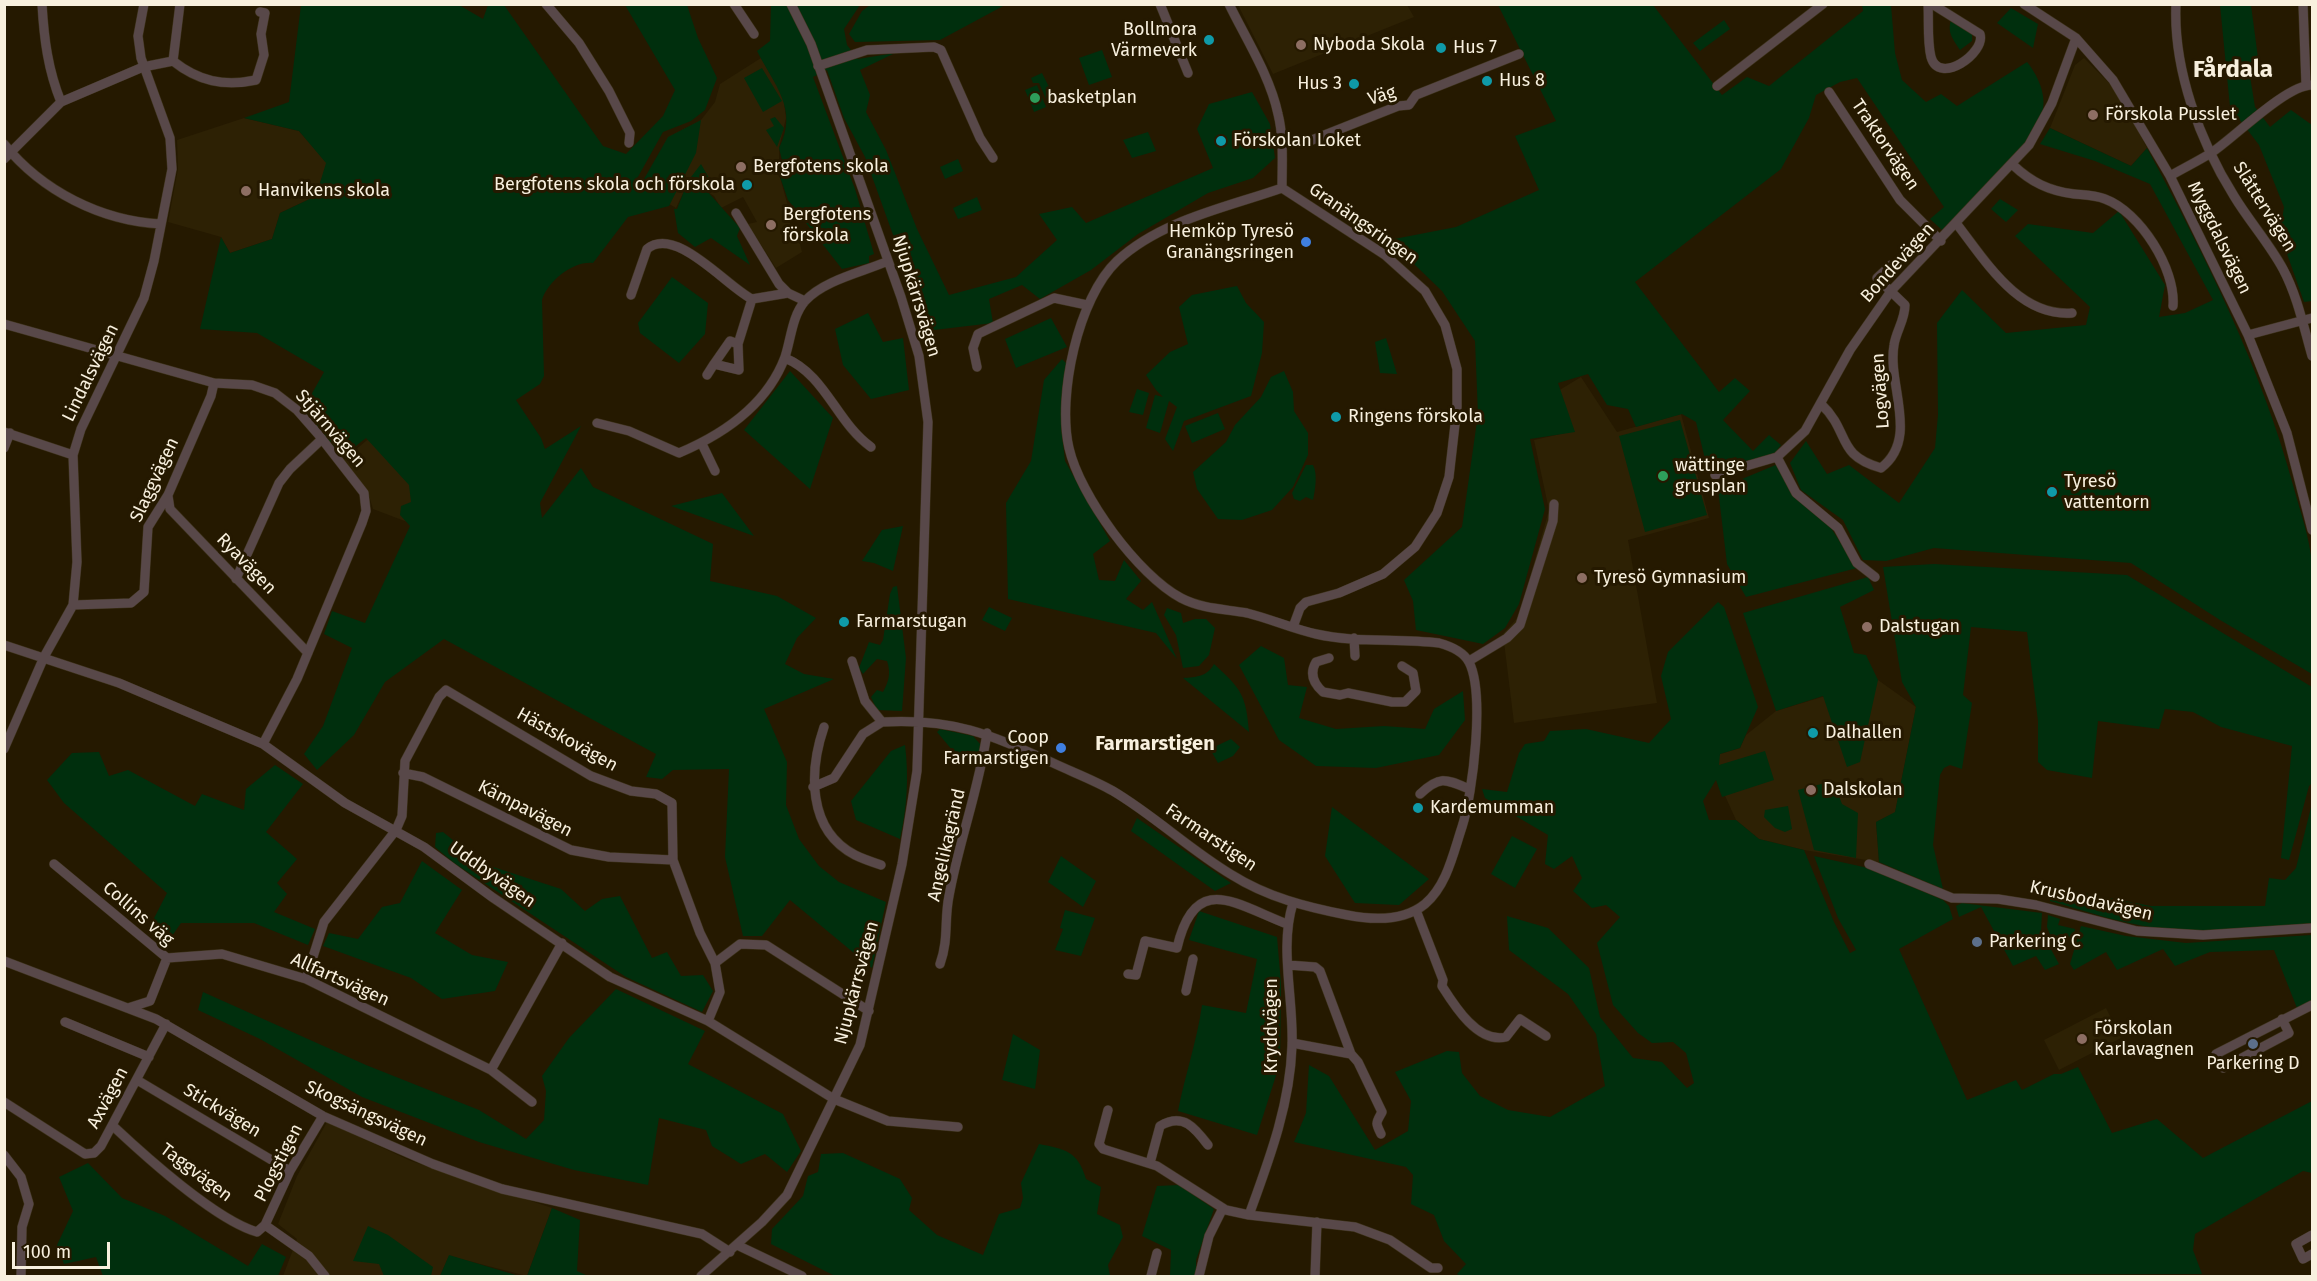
<!DOCTYPE html>
<html>
<head>
<meta charset="utf-8">
<style>
  body { margin:0 }
  #map { position:relative; width:2317px; height:1281px; overflow:hidden; background:#251900; font-family:"Fira Sans",sans-serif }
  canvas { display:block }
  .frame { position:absolute; inset:0; border:6px solid #f8f0de; pointer-events:none }
  .scale { position:absolute; left:12px; top:1242px; width:98px; height:27px; box-sizing:border-box; border:3px solid #f8f0de; border-top:0; padding-left:8px; font-size:18px; line-height:21px; white-space:nowrap; color:#f8f0de; -webkit-text-stroke:4px #251900; paint-order:stroke }
</style>
</head>
<body>
<div id="map">
<canvas width="2317" height="1281"></canvas>
<div class="frame"></div>
<div class="scale">100 m</div>
</div>
<script>
const g = document.querySelector('canvas').getContext('2d');
g.lineJoin = 'round';
function fillPath(path, color) { g.fillStyle = color; g.fill(path, 'evenodd'); }
function stroke(path, color, width, dash) { g.strokeStyle = color; g.lineWidth = width; g.lineCap = dash ? 'butt' : 'round'; g.setLineDash(dash || []); g.stroke(path); }
function drawText(font, color, halo, rows, align = 'center') {
  g.font = font + ' "Fira Sans",sans-serif'; g.lineWidth = 6; g.setLineDash([]); g.textBaseline = 'middle'; g.strokeStyle = halo; g.fillStyle = color; for (const [text, x, y, turn = 0] of rows) {
    g.save(); g.translate(x, y); g.rotate((+turn || 0) * Math.PI / 180); g.textAlign = isNaN(turn) ? turn : align; if (halo) g.strokeText(text, 0, 0); g.fillText(text, 0, 0); g.restore();
  }
}
fillPath(new Path2D(`
  M1238,5H1407L1414,17L1273,74Z
  M761,58L783,95L786,118L779,148V174L788,206L782,210L798,236L802,252L776,268L748,224L757,222L743,197L721,208L714,196L692,182V187H686L676,208L641,187L668,137L701,120L715,102L720,84Z
  M2084,58L2110,84L2122,101L2147,148L2131,166L2050,128L2075,65Z
  M244,118L299,131L327,163L316,196L280,213L272,239L230,253L221,237L168,222L178,169L177,140Z
  M1581,377L1617,432L1681,414L1709,518L1628,540L1657,703L1514,723L1503,634L1519,616L1549,510L1534,440L1565,433L1553,394Z
  M384,426L440,478L410,523L373,509L367,489L342,461Z
  M1878,680L1916,707L1895,813L1876,822L1879,862L1804,850L1759,839L1736,820L1712,767L1720,754L1740,748L1746,735L1776,711Z
  M2106,1008L2121,1038L2059,1070L2044,1040Z
  M327,1122L411,1161L552,1208L527,1276L449,1256L440,1276H283L297,1239L278,1224L297,1176Z`), '#2d2104');
fillPath(new Path2D(`
  M301,5H459L483,19L488,5H504L603,146L626,154L663,116L675,90L625,5H687L698,38L717,78L705,110L691,121L663,132L634,184L640,186L668,137L701,120L696,153L669,206L628,217L593,263C573,261 548,281 542,300L544,376L540,384L516,400L541,438L545,449L581,426L540,503L542,518L581,468L593,487L713,544L710,581L777,596L816,618L797,638L785,664L804,674L834,679L764,709L787,762L786,805L799,839L819,866L839,882L886,902L872,968L790,900L762,936H743L725,857L729,769L673,770L662,779L646,777L656,754L444,639L385,682L354,735L317,770L304,754L323,726L352,648L324,634L332,611L365,623L410,526L400,515L401,506L411,502L409,485L366,438L343,456L302,411L324,372L257,333L200,329L221,237L230,253L272,239L280,213L316,196L326,163L299,131L244,118L289,102Z
  M771,5H860L844,29L847,45L858,59L895,53L860,70L870,95L866,112L886,150L917,229L949,295L1016,277L1057,240L1039,214L1072,207L1086,223L1213,168L1197,129L1209,104L1252,92L1270,124L1275,158L1253,178L1208,193L1138,234L1091,270L1040,299L1022,285L989,299L993,323L934,330L892,232L865,157L844,118L827,70L813,77L855,189L874,254L869,256V263L842,269L788,200L779,174L782,160L779,148C799,109 774,85 757,51L770,41Z
  M870,5V4L1005,5L940,40L855,42L849,34L862,11Z
  M1498,5H1653L1722,95L1747,77L1769,86L1863,11L1862,5H1891L1895,53L1902,80L1926,102L1941,94L1957,106L2027,62C2037,74 2046,93 2043,109C2034,148 1971,203 1942,230L1930,219L1944,207L1857,78L1840,82L1816,95L1809,118L1781,169L1635,282L1719,392L1735,378L1750,391L1723,420L1753,451L1769,435L1781,445L1774,454L1718,468L1705,459L1696,422L1682,414L1636,427L1628,409L1607,405L1588,374L1558,383L1575,432L1530,439L1545,509L1519,604L1505,628L1483,644L1416,630L1413,601L1404,580L1462,527L1478,414L1475,341L1442,291L1389,240L1456,227L1539,190L1515,136L1556,121Z
  M2220,5H2251L2258,58L2248,64L2255,107L2270,127L2291,110L2312,125V301L2304,302L2280,234L2284,207L2259,145L2230,107Z
  M2011,8L2038,24L2033,48L1997,23Z
  M1724,20L1730,29L1700,51L1693,43Z
  M1951,20L1972,32V41L1960,50C1953,39 1947,33 1951,20Z
  M1102,50L1112,77L1089,85L1079,58Z
  M762,68L782,101L763,112L744,78Z
  M1042,73L1054,97L1046,99L1039,83H1033L1031,78Z
  M1037,85L1046,107L1034,112L1025,90Z
  M775,117L784,128L777,147L766,130L774,126L770,119Z
  M2050,128L2131,166L2147,148C2205,256 2261,367 2293,485C2300,511 2310,538 2312,565C2316,601 2312,638 2312,674L2220,620L2131,563L1934,548L1886,561L1863,560L1843,520L1801,490L1790,463L1806,441L1827,474L1849,465L1899,503L1935,448L1938,415L1937,323L1962,290L2006,333L2086,325L2090,307L2015,236L2028,224L2093,233L2119,211L2165,285L2159,317L2185,313L2213,300L2150,184L2095,161L2040,144Z
  M1148,132L1156,151L1132,158L1123,140Z
  M958,159L963,171L945,179L940,167Z
  M701,164L714,187L707,191L740,228L737,236L750,265L711,238L695,247L678,233L674,209H677L686,186L692,187V182L698,183L691,177Z
  M977,197L982,210L958,219L953,208Z
  M2000,199L2018,210L2006,222L1991,209Z
  M672,277L708,303L705,334L679,363L640,333L638,323Z
  M1237,286L1246,303L1264,322L1262,353L1251,396L1184,421L1173,451L1165,439L1177,407L1169,401L1160,433L1146,428L1155,395L1163,397L1156,390L1146,375L1170,352L1188,344L1179,307L1192,295Z
  M868,313L883,342L903,338L909,390L871,399L843,365L835,329Z
  M1051,318L1067,347L1016,368L1005,339Z
  M1386,338L1397,374L1380,373L1375,342Z
  M1062,359L1067,364L1061,426L1065,461L1110,541L1093,554L1099,580L1115,581L1124,560L1141,581L1126,599L1143,610L1152,602L1177,659L1156,633L1008,599L1006,503L1031,461L1044,380Z
  M790,371L833,418L810,489L744,430Z
  M1284,371L1293,392L1294,411L1308,433V455L1293,487L1272,510L1242,520L1218,519L1197,489L1193,472L1226,442L1235,425L1261,397L1271,377Z
  M1137,389L1149,393L1143,415L1129,412Z
  M1218,413L1225,429L1192,443L1185,426Z
  M1680,420L1707,515L1645,532L1619,436Z
  M1778,464L1795,496L1829,525L1857,568L1746,597L1727,564L1718,489Z
  M1306,465H1313C1318,474 1315,491 1313,500L1306,497L1300,501L1294,499L1292,493Z
  M722,493L754,536L671,506Z
  M903,526L893,571L874,563L862,561L882,530Z
  M1934,564L2127,575L2312,687V783L2309,786L2289,860L2281,858L2292,746L2221,727L2193,712L2165,709L2159,729L2098,721L2092,778L2047,770L2038,762V721L2027,632L1971,627L1963,695L1972,703L1962,769L1950,765L1944,768L1940,775L1933,845L1943,889L1879,862L1876,822L1895,812L1916,707L1902,682L1883,567Z
  M1868,577L1874,590L1840,607L1854,653L1866,655L1878,680L1860,762L1847,767L1823,696L1776,711L1743,613Z
  M897,586L906,658L902,711L877,710L871,697L877,690L883,692C889,681 891,673 887,661L877,659L863,674L859,668L869,642L880,645L883,640L890,594L893,587Z
  M1718,602L1724,607L1758,707L1740,748L1720,754L1719,765L1765,751L1774,780L1722,797L1716,780L1703,801L1709,820H1736L1759,839L1804,850L1834,922L1850,953L1856,950L1838,918L1814,856L1868,868L1943,900L1949,906L1953,919L1899,949L1967,1100L2016,1080L2022,1090L2054,1074H2061L2078,1067L2112,1133L2157,1119L2203,1158L2312,1101V1173L2303,1171L2195,1234L2193,1250L2202,1274L1460,1276L1457,1274L1466,1264L1444,1241L1434,1215L1411,1204L1413,1175L1406,1167L1294,1142L1306,1113L1309,1065L1329,1076L1375,1150L1408,1131L1411,1101L1395,1072L1447,1051L1459,1052L1462,1073L1480,1096L1508,1110L1550,1117L1605,1086L1596,1034L1568,994L1509,950L1507,916L1548,928L1589,968L1600,1017L1633,1058L1662,1062L1687,1088L1694,1083L1686,1053L1673,1042L1652,1043L1638,1033L1613,1005L1597,943L1620,917L1606,905L1592,908L1573,891L1582,878L1572,856L1554,869L1545,864L1548,835L1485,798L1482,789L1507,792L1519,753L1525,744L1544,741L1550,731L1586,729L1649,743L1671,719L1661,676L1668,652Z
  M989,607L1012,618L1005,631L982,620Z
  M1167,608L1181,613L1183,623L1195,619H1206L1215,628L1209,655L1199,666L1183,668L1176,635L1164,615Z
  M1261,646L1284,658L1288,685L1307,687L1299,718L1336,729L1384,726L1425,729L1434,709L1463,691L1465,720L1439,755L1376,768L1316,766L1279,740L1239,665Z
  M1214,664C1241,689 1246,694 1249,732L1183,678C1196,677 1207,677 1214,664Z
  M940,729L973,736L980,744L978,767L963,763L937,732Z
  M1231,739L1240,747L1233,756L1218,763L1210,749Z
  M905,745C909,777 907,808 900,839L856,820L851,801L891,751Z
  M99,752L109,776L128,770L195,806L202,794L244,810L246,789L275,765L303,784L266,832L297,859L277,883L287,894L274,912L315,929L308,945L254,923H181L165,946L149,928L167,893L64,803L47,780L72,753Z
  M1833,781L1842,804L1858,813L1856,858L1814,850L1798,790Z
  M2312,803V923C2262,927 2207,936 2156,928C2120,923 2085,911 2050,901L2051,887L2151,906H2265L2269,878L2285,880L2296,868Z
  M1788,806L1792,829L1785,832L1775,828L1764,817L1765,810Z
  M1332,807L1429,879L1399,905L1355,903L1325,856Z
  M1137,818L1231,883L1215,891L1131,831Z
  M443,832L481,863L561,889L585,911L602,899L620,896L652,958L667,952L681,976L703,975L713,991L702,1012L626,977L454,863L435,847L436,833Z
  M1512,836L1537,849L1515,888L1491,874Z
  M1061,856L1096,881L1083,907L1048,882Z
  M422,861L462,890L435,933L472,955L508,962L495,991L442,999L411,978L323,946L329,933L358,939L382,907L400,903Z
  M1962,903L2042,913L2041,931L2059,964L2045,970L2036,956L2013,966L1981,907L1959,917L1956,906Z
  M1065,910L1095,918L1081,956L1055,950L1063,929L1060,928Z
  M1199,911L1277,937L1281,984L1280,1063L1257,1135L1178,1111C1185,1075 1197,1041 1202,1005L1246,1013L1257,959L1189,940Z
  M2048,915L2060,919L2058,925L2075,929L2074,935L2062,942H2053L2047,927Z
  M2081,926L2126,936L2186,943L2312,935V1001L2297,1008L2274,950L2210,952L2175,966L2163,949L2117,970L2106,952L2074,970L2070,964Z
  M616,989L705,1031L688,1064L783,1114L801,1151L787,1172L765,1154L741,1164L712,1146L706,1130L659,1118L648,1185L574,1170L479,1142L362,1097L260,1039L198,1010L203,992L366,1065L479,1110L526,1139L544,1120L546,1091L542,1076L569,1038Z
  M1013,1034L1040,1050L1035,1089L1002,1080Z
  M1039,1144C1065,1149 1078,1151 1086,1179L1101,1187L1097,1214L1120,1225L1123,1237L1108,1265L1110,1276H835L771,1244L772,1229L803,1196L808,1176L818,1172L821,1154L843,1153L900,1179L912,1198L909,1210L937,1235L983,1255L999,1214L1020,1208L1023,1198L1021,1183Z
  M88,1163L122,1198L165,1216L248,1266L262,1244L286,1257L278,1276H103L96,1257L64,1264L57,1245L73,1211L59,1177Z
  M1179,1185L1214,1209L1196,1260V1276H1170L1171,1250L1142,1236L1157,1186Z
  M552,1208L580,1220L577,1271L588,1276H527Z
  M368,1226L388,1235L433,1267L431,1276H384L379,1264L353,1261Z
  M449,1255L519,1276H440Z`), '#002f0d');
const minor = new Path2D(`
  M42,4C44,39 48,70 61,102
  M180,4L173,61C198,81 224,87 256,80L264,55L261,34L265,13L260,12
  M546,4L579,43L609,91L630,133L629,143
  M734,4L754,34
  M1160,4L1188,73
  M1229,4C1246,39 1270,76 1278,114C1284,138 1282,164 1282,188
  M1928,4C1929,21 1927,41 1931,57C1939,86 1986,53 1980,34L1932,4
  M2024,4L2076,38L2113,80L2170,176L2248,335L2287,433L2312,530
  M2176,4C2173,69 2200,142 2234,196C2249,221 2269,243 2283,269C2297,295 2304,328 2312,356
  M2303,4L2306,85
  M818,66L867,50L934,47L941,50L980,138L993,158
  M1717,86L1823,4
  M1829,92L1900,200L1941,241
  M1282,141L1307,142L1398,106L1409,105L1416,95L1519,54
  M4,144C42,191 101,221 161,224
  M4,159L61,102L143,67L173,61
  M2013,165C2031,182 2049,191 2074,194C2084,195 2095,195 2105,199C2140,212 2176,269 2173,306
  M2170,176C2184,168 2198,161 2211,153C2235,137 2286,85 2312,85
  M1282,188L1385,255L1425,291L1445,325L1457,369V407L1449,477L1437,513L1415,547L1383,574L1339,593L1306,602L1300,608L1293,627
  M736,213L779,284L788,293L805,301
  M1956,223C1985,260 2018,317 2072,313
  M631,295L647,249C676,225 727,287 752,299L788,293
  M4,324L214,383L252,385L275,393L297,410L318,434L364,493L366,511L362,523L297,679L263,744
  M2248,335L2312,318
  M738,344L730,341L714,364L739,370L738,344L752,299
  M785,358C826,375 836,422 871,447
  M977,367L973,348L978,334L1054,298L1087,305
  M707,375L714,364
  M1821,404C1851,432 1835,455 1881,468C1920,438 1887,385 1894,345C1896,331 1905,320 1905,305L1877,278L1891,265
  M597,423L629,431L679,453C724,434 767,405 785,357C791,339 792,316 805,301C824,280 863,272 888,261
  M4,432L73,455
  M702,444L715,471
  M4,448L10,433
  M1777,457L1796,493L1838,528L1857,563L1875,577
  M1715,475L1777,457L1805,431L1850,350L1891,291L2029,145L2052,103L2076,38
  M168,496L170,509L308,653
  M236,579L279,483L290,469L322,439
  M73,605L131,603L144,592L148,527L168,495L211,396L214,383
  M1354,638L1355,656
  M4,645L119,683L263,744L345,803L424,847L492,897L610,977L708,1021L834,1099L888,1121L958,1127
  M1329,658L1316,662C1309,674 1314,684 1323,692L1340,695L1348,693L1392,702H1405L1416,691L1413,673L1402,666
  M852,661L865,701L882,722C953,718 989,734 1051,762C1072,772 1094,780 1113,791C1155,816 1190,850 1232,875C1267,897 1306,907 1347,915C1372,920 1404,921 1425,904C1447,885 1453,854 1462,827C1473,793 1485,693 1469,662C1463,651 1450,646 1439,643C1398,638 1356,643 1316,634C1293,629 1271,619 1247,613C1225,609 1202,609 1181,598C1138,575 1080,496 1069,448C1057,396 1078,298 1117,261C1161,220 1228,207 1282,188
  M1469,661L1507,638L1520,625L1553,521L1554,504
  M824,727C809,771 807,830 855,855C863,859 872,862 881,865
  M4,749L44,657L73,605L77,562L73,455L81,429L144,298L154,261L172,169L170,138L141,58L138,36L144,4
  M403,773L423,777L571,850L609,857L673,860
  M813,787L834,778L863,734L882,722
  M1420,794C1440,775 1446,779 1469,789
  M54,864L167,958L150,1001L128,1008
  M1869,864L1952,898L1998,899L2036,905L2137,931L2203,935L2312,928
  M1416,910L1443,980L1442,986C1454,1005 1478,1044 1506,1037L1520,1019L1546,1036
  M167,958L222,954L306,979L491,1070L532,1102
  M4,961L156,1019L323,1116L433,1164L502,1189L702,1234L730,1252
  M715,963L740,944L766,945L869,1011
  M940,964C949,939 944,920 949,896C959,841 979,789 987,733
  M1288,965L1315,967L1320,971L1351,1054L1358,1062L1382,1112C1376,1123 1375,1122 1381,1134
  M1128,974L1136,975L1145,941L1177,948C1195,871 1235,904 1287,924
  M306,979L324,922L396,830L402,816L405,761L439,697L446,690L591,776L631,791L656,794L672,803L673,860L700,933L715,963L720,992L708,1021
  M1186,991L1193,959
  M2282,1019L2289,1033L2223,1068L2216,1054L2312,1005
  M65,1022L149,1057
  M1292,1043L1351,1054
  M491,1070L562,943
  M137,1080L290,1171
  M4,1102L85,1154L94,1153L101,1146L166,1024
  M1108,1110L1099,1144L1103,1149L1157,1166L1226,1210L1249,1215L1355,1227L1390,1240L1431,1268H1438
  M113,1126C145,1156 216,1220 257,1232L265,1225L290,1171L323,1116
  M4,1155L21,1177L29,1204L22,1227L21,1276
  M1150,1163L1160,1126C1183,1112 1195,1128 1208,1145
  M1249,1215C1269,1160 1290,1105 1292,1046C1294,999 1279,948 1293,903
  M265,1225L309,1256L325,1276
  M2312,1235L2296,1244L2303,1259L2312,1254
  M737,1245L802,1276
  M701,1276L762,1222L787,1195L860,1045L902,864L917,771L928,422L919,356L901,297L811,44L791,4
  M1151,1276L1157,1253
  M1199,1276L1209,1236L1223,1208
  M1315,1276L1317,1222`);
stroke(minor, '#3e331b', 10);
stroke(minor, '#584849', 9);
for (const [x, y, r, color] of [
  [1209,40,6,"#0f9aa8"],
  [1301,45,6,"#8d6e63"],
  [1441,48,6,"#0f9aa8"],
  [1487,81,6,"#0f9aa8"],
  [1354,84,6,"#0f9aa8"],
  [1035,98,6,"#2e9e5b"],
  [2093,115,6,"#8d6e63"],
  [1221,141,6,"#0f9aa8"],
  [741,167,6,"#8d6e63"],
  [747,185,6,"#0f9aa8"],
  [246,191,6,"#8d6e63"],
  [771,225,6,"#8d6e63"],
  [1306,242,6,"#3f7fe0"],
  [1336,417,6,"#0f9aa8"],
  [1663,476,6,"#2e9e5b"],
  [2052,492,6,"#0f9aa8"],
  [1582,578,6,"#8d6e63"],
  [844,622,6,"#0f9aa8"],
  [1867,627,6,"#8d6e63"],
  [1813,733,6,"#0f9aa8"],
  [1061,748,6,"#3f7fe0"],
  [1811,790,6,"#8d6e63"],
  [1418,808,6,"#0f9aa8"],
  [1977,942,6,"#5c6f8a"],
  [2082,1039,6,"#8d6e63"],
  [2253,1044,6,"#5c6f8a"]
]) { const dot = new Path2D(); dot.arc(x, y, r, 0, 2 * Math.PI); g.fillStyle = color; g.fill(dot); stroke(dot, '#251900', 2); }
drawText('18px', '#f8f0de', '#251900', [
  ["Bollmora",1197,30,"right"],
  ["Värmeverk",1197,51,"right"],
  ["Nyboda Skola",1313,45],
  ["Hus 7",1453,48],
  ["Hus 8",1499,81],
  ["Hus 3",1342,84,"right"],
  ["basketplan",1047,98],
  ["Förskola Pusslet",2105,115],
  ["Förskolan Loket",1233,141],
  ["Bergfotens skola",753,167],
  ["Bergfotens skola och förskola",735,185,"right"],
  ["Hanvikens skola",258,191],
  ["Bergfotens",783,215],
  ["förskola",783,236],
  ["Hemköp Tyresö",1294,232,"right"],
  ["Granängsringen",1294,253,"right"],
  ["Ringens förskola",1348,417],
  ["wättinge",1675,466],
  ["grusplan",1675,487],
  ["Tyresö",2064,482],
  ["vattentorn",2064,503],
  ["Tyresö Gymnasium",1594,578],
  ["Farmarstugan",856,622],
  ["Dalstugan",1879,627],
  ["Dalhallen",1825,733],
  ["Coop",1049,738,"right"],
  ["Farmarstigen",1049,759,"right"],
  ["Dalskolan",1823,790],
  ["Kardemumman",1430,808],
  ["Parkering C",1989,942],
  ["Förskolan",2094,1029],
  ["Karlavagnen",2094,1050],
  ["Parkering D",2253,1064,"center"]
], 'left');
drawText('18px', '#f8f0de', '#251900', [
  ["Väg",1382,96,-17],
  ["Traktorvägen",1885,145,56],
  ["Slåttervägen",2264,207,58],
  ["Granängsringen",1363,224,35],
  ["Myggdalsvägen",2219,238,64],
  ["Bondevägen",1898,263,-48],
  ["Njupkärrsvägen",916,296,73],
  ["Lindalsvägen",91,373,-64],
  ["Logvägen",1881,391,-94],
  ["Stjärnvägen",330,429,49],
  ["Slaggvägen",155,480,-65],
  ["Ryavägen",246,564,46],
  ["Hästskovägen",567,740,29],
  ["Kämpavägen",525,809,27],
  ["Farmarstigen",1211,838,34],
  ["Angelikagränd",947,845,-77],
  ["Uddbyvägen",492,875,35],
  ["Krusbodavägen",2091,901,13],
  ["Collins väg",138,914,41],
  ["Allfartsvägen",340,980,24],
  ["Njupkärrsvägen",857,983,-75],
  ["Kryddvägen",1272,1026,-90],
  ["Axvägen",108,1098,-62],
  ["Stickvägen",222,1111,31],
  ["Skogsängsvägen",366,1114,25],
  ["Plogstigen",279,1163,-63],
  ["Taggvägen",196,1173,37]
]);
drawText('bold 20px', '#f8f0de', '#251900', [
  ["Farmarstigen",1155,744]
]);
drawText('bold 24px', '#f8f0de', '#251900', [
  ["Fårdala",2233,70]
]);
</script>
</body>
</html>
